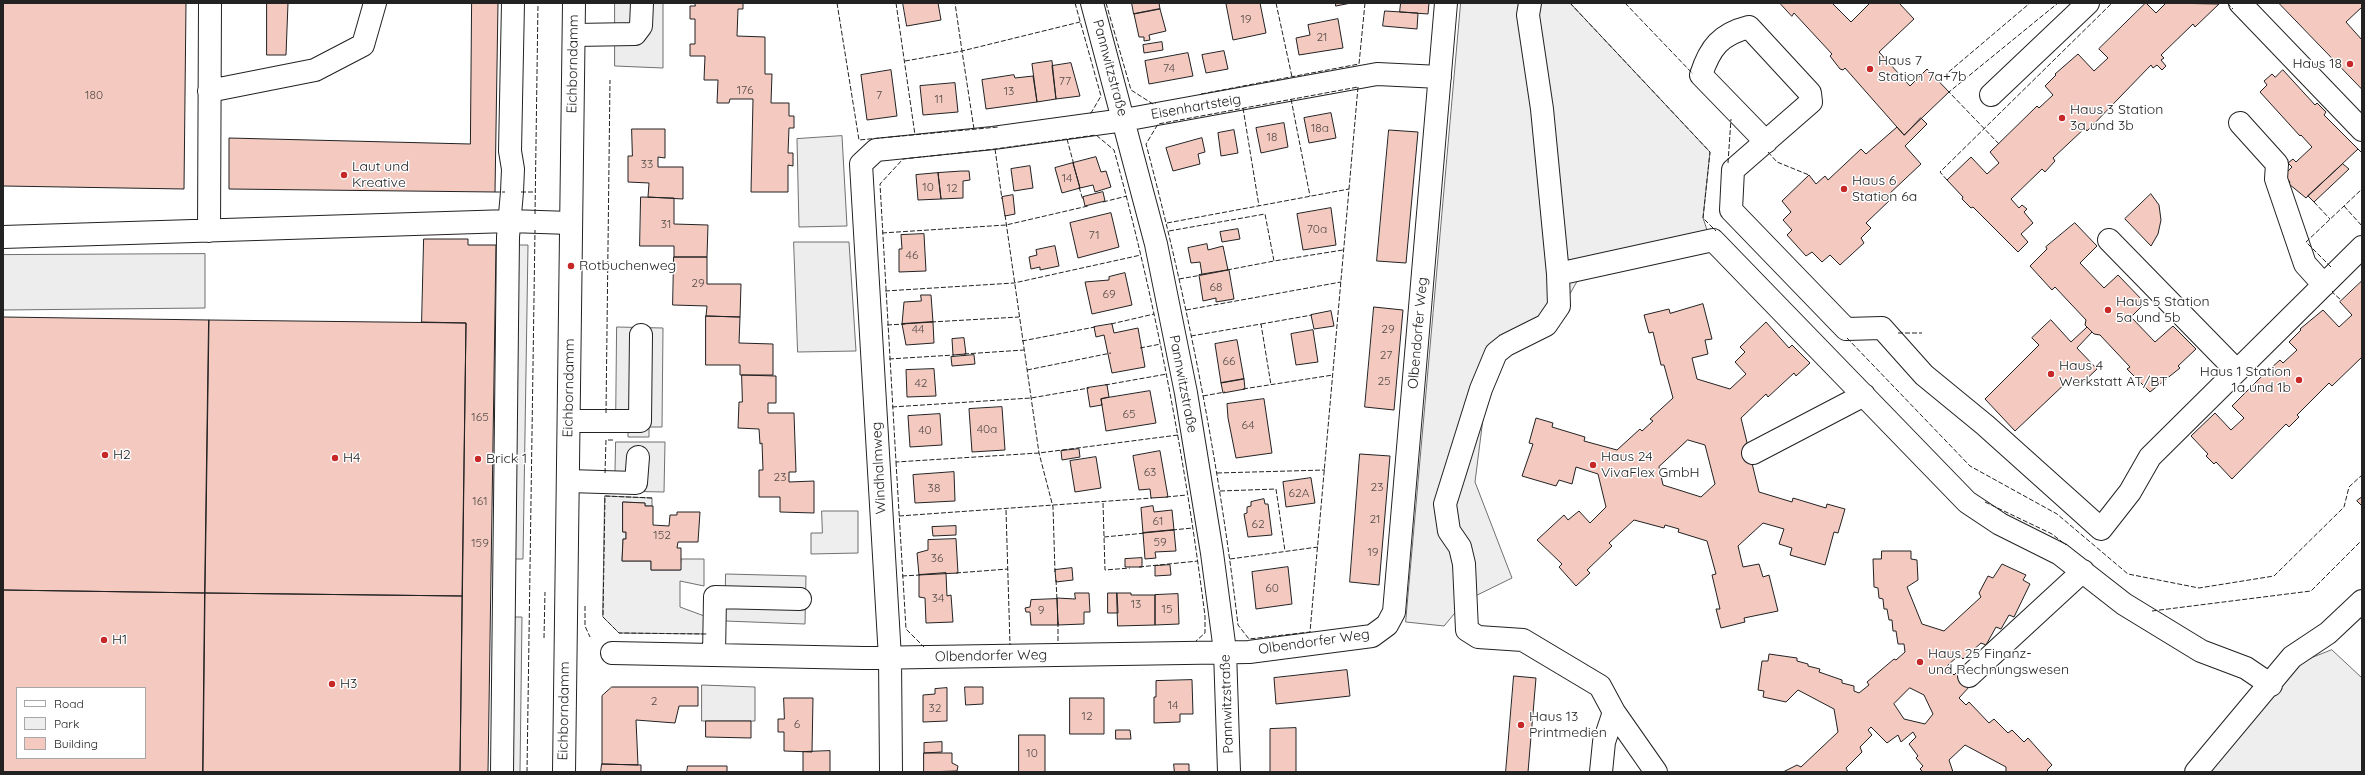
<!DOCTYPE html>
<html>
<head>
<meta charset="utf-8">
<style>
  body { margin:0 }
  #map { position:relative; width:2365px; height:775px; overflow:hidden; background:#fff; font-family:Quicksand,sans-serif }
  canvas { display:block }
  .frame { position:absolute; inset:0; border:4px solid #222; pointer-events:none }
  .legend { position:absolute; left:16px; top:687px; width:130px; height:72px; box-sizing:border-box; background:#fff; border:1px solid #a7a7a7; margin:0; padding:5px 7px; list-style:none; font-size:12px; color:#222 }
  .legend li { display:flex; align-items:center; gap:8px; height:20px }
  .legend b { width:20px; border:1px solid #a7a7a7 }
</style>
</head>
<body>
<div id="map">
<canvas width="2365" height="775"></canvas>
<div class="frame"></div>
<ul class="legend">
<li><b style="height:5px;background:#fff"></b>Road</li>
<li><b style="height:11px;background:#eee"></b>Park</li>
<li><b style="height:11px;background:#f3c9c0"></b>Building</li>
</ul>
</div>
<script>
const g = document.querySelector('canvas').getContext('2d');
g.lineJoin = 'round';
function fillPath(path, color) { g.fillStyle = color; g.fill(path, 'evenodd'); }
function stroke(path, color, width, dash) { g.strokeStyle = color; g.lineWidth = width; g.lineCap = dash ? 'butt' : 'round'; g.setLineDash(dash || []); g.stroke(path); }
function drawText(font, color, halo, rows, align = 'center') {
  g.font = font + ' Quicksand,sans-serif'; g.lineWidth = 3; g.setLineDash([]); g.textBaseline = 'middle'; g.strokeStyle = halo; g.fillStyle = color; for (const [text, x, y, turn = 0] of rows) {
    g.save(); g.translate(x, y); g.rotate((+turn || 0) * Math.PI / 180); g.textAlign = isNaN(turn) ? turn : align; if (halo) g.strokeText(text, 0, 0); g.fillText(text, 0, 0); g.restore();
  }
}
const green = new Path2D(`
  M1461,3H1570L1710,152L1703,218L1712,245L1579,278L1547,334L1506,355L1485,403L1475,482L1512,578L1465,601L1444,626L1406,622Z
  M605,496L652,498V506H645V503L623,502V532H626V539H623L622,561H651V570H680L681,559H704V586L680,581V607L707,617V634L619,633L603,617Z
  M822,511H858V553L811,554V533H822Z
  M2332,650L2362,678V772H2208L2301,662Z`);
fillPath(green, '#eee');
stroke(green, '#6f6f6f', 1);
const parking = new Path2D(`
  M615,3H663V68L615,66Z
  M842,136L847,226L799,227L797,139Z
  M794,242H849L856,351L798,352Z
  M515,245H528L523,559H510Z
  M205,254V308L3,310V255Z
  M617,327L663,328L662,427H649V437H628V426H616Z
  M616,442H665L664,492L615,491Z
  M726,574L806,576L805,624L725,621Z
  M509,617H522L520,772H507Z
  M702,685L755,687V721H702Z`);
fillPath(parking, '#ededed');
stroke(parking, '#6f6f6f', 1);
const building = new Path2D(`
  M3,3H186L184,189L3,186Z
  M267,3H288L286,55H267Z
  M472,3H498L495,192L229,189V138L470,144Z
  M695,3H743V9H738L737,36L765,37V74H772L771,103H789V116H794V128H789L788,153H793V166L788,165V192H751L753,99H730L729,103H717L718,80H704L705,56H690V44H695V19H690V6H695Z
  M903,3H938L941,20L907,26Z
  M1132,3H1159L1160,9L1134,14Z
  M1260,3L1266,33L1233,40L1226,4Z
  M1336,3H1351L1336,6Z
  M1401,3H1429L1428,14L1400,12Z
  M1780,3H1832L1851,22L1870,3H1899L1914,19L1879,52L1910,86L1927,69L1949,92L1904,135L1845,68L1843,70L1840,69L1830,56L1832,54L1794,13L1792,16Z
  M2146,3L2156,13L2166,3L2219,4L2195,27L2193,24L2161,55L2164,58L2161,60L2166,66L2162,70L2157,65L2153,68L2151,65L2087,131L2085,128L2053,158L2055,161L2045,172L2042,169L2011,199L2019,208L2022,205L2027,209L2024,212L2033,223L2021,234L2028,242L2018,252L1973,207L1971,208L1962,199L1963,197L1947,180L1971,157L1987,174L1999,163L1990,152L2037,106L2039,108L2053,95L2045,86L2056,75L2055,74L2078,54L2094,71L2108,58L2099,49Z
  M2279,3H2362V7L2346,22L2362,40V89Z
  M1160,9L1166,31L1149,35L1150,40L1144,41V37H1139L1134,14Z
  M1385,11L1418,13L1417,29L1383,26Z
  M1338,19L1343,48L1299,55L1296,38L1310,35L1308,25Z
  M1162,42L1163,50L1144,53L1143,45Z
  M1224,51L1228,69L1206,73L1202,55Z
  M1188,53L1193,76L1149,84L1145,61Z
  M1052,61L1056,99L1037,102L1032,64Z
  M1071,63L1080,96L1056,99L1052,66Z
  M891,70L897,116L867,120L861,75Z
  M2283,70L2315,105L2317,103L2326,112L2324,115L2358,149L2306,198L2289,184L2290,182L2284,175L2292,167L2288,163L2293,159L2296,162L2312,147L2301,135L2300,136L2260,92L2267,85L2264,81L2272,74L2275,77Z
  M1014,75L1015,78L1033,76L1037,102L986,109L982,80Z
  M955,83L958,112L923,115L920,86Z
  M1331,113L1336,138L1309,143L1304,118Z
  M1921,118L1927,124L1905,146L1921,164L1888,195L1891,199L1866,223L1871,228L1861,238L1864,243L1840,265L1830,255L1822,262L1812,252L1806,256L1787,235L1792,230L1783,220L1791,212L1782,201L1809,175L1816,184L1825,176L1828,180L1861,149L1866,154L1897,127L1904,135Z
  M1284,123L1288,147L1261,153L1256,128Z
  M632,129H665V158L658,157V167H683V199L648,197L649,183L628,182V156H632Z
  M1234,130L1238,153L1221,156L1218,133Z
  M1389,130L1418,132L1406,263L1377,261Z
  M1202,138L1205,152L1198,154L1200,164L1173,171L1166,148Z
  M1096,157L1101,172L1106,171L1111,187L1095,192L1093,185L1080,188L1073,163Z
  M1073,163L1080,188L1062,193L1055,168Z
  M2343,164L2349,169L2314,202L2308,196Z
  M1030,166L1033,188L1014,191L1011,169Z
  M962,171H969L970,180L963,181V198L941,199L938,173Z
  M938,173L941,199L918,200L916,175Z
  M1103,192L1105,201L1085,206L1083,197Z
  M2151,194L2159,205L2161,220L2158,234L2151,246L2125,219Z
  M1013,195L1015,214L1005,216L1002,197Z
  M641,197L674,198V224L708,225L707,257H674V246H640Z
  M1331,208L1336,245L1303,250L1297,214Z
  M1111,213L1119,247L1078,258L1070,223Z
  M2075,223L2097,246L2080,263L2104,288L2118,275L2145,303L2131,317L2155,342L2173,326L2196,349L2178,366L2180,368L2150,392L2127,369L2130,367L2100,335L2094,334L2085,325L2086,320L2055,287L2052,290L2030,266L2047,249L2046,247Z
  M1238,229L1240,239L1222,242L1220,232Z
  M924,234L926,271L899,272V249H902L901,235Z
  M424,239H468V245H496L488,772H460L466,323L422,322Z
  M1207,244L1208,250L1223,246L1228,270L1202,275L1200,262L1191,263L1188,248Z
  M1055,246L1059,266L1040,270V267L1031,269L1029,257L1037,255L1036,250Z
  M674,257H707V284H741L740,317L706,316L707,306L673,305Z
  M1229,270L1234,299L1216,302V298L1203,301L1199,275Z
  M1125,273L1132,305L1092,314L1085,282L1109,280V277Z
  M2362,281V357L2332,386L2329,383L2297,415L2299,417L2289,427L2286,424L2232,479L2216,462L2214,464L2206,456L2208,454L2191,436L2215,413L2231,430L2244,418L2232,406L2261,377L2280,360L2283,363L2297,350L2289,342L2301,330L2300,329L2323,310L2339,327L2352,315L2340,302Z
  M921,295H931L933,322L902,324L904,302L921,301Z
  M1703,304L1712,339L1705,340L1708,354L1692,358L1697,379L1730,389L1746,374L1735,362L1745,352L1740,347L1766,322L1789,348L1792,345L1810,363L1796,376L1794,373L1768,397L1766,394L1741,418L1759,492L1792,502L1793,498L1826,508L1827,504L1845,509L1838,533L1834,532L1825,565L1790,555L1792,548L1779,544L1784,529L1763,523L1738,546L1743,567L1759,564L1763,577L1769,575L1778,611L1744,618L1745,622L1721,628L1716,609H1720L1712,575L1716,574L1707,541L1678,532L1679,529L1665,525L1664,528L1634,520L1609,543L1612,546L1587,570L1590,573L1576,586L1559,567L1562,564L1537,540L1564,515L1568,520L1579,511L1590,523L1606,507L1598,474L1576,467L1572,484L1559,480L1556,486L1522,476L1533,444L1529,443L1536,418L1553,423L1552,427L1585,437L1584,441L1617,450L1640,429L1642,431L1653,421L1650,419L1673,398L1664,365H1661L1653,332L1649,333L1644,315L1669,309L1670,313ZM1688,440L1705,445L1715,484L1701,497L1663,485L1659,467Z
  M1374,307L1403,310L1394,410L1365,407Z
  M1331,311L1334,326L1314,329L1311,315Z
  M706,316L740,317L739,343L773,344V375H740V365H706Z
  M3,317L209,320L205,593L3,590Z
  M209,320L466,323L462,596L205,593Z
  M2051,320L2071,342L2087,327L2092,332L2077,348L2097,369L2078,387L2070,379L2015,431L1985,399L2039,345L2032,338Z
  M933,322L934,343L906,345L902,324Z
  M1112,324L1114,333L1138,328L1145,367L1112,373L1104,335L1096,337L1094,327Z
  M1313,330L1318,362L1296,365L1291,334Z
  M964,338L966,354L953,355L952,339Z
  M1237,340L1244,379L1221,383L1215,344Z
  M974,355L975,364L952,366L951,357Z
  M934,369L936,396L907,397L906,370Z
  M742,375L776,376V403H768V413H794L796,472H789V482L814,481V513L780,512V497H759V470H763L762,443L760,444L759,429L738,428L739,402H742Z
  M1244,379L1245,389L1223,393L1221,383Z
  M1107,385L1109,397L1101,399L1102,405L1090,407L1087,388Z
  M1150,391L1156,423L1106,431L1101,399Z
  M1264,399L1272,453L1236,458L1228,418L1227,404Z
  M1002,407L1005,450L972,452L969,409Z
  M940,414L942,445L910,447L908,416Z
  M1079,449L1080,457L1062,460L1061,451Z
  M1160,451L1168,497L1151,498L1150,489L1139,490L1133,456Z
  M1360,454L1390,456L1379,585L1350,582Z
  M1096,457L1101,488L1075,492L1070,461Z
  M954,472L955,501L915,503L913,475Z
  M1311,478L1315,503L1286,507L1283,482Z
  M2362,497V506L2357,501Z
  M1264,499L1265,504H1268L1272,535L1248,537L1244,514L1247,513V507L1251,506V502Z
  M623,502L645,503V506H653V525L669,526L670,515H677V512H700L698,542H678L677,548H681V570H651V561H622L623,539H626V532H623Z
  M1153,506L1154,512L1172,510L1174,530L1143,533L1141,508Z
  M956,526V535L933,536L932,527Z
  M1174,530L1176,551L1155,552L1156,558L1145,559L1143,533Z
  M956,539L958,573L919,575L917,553L928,550V540Z
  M1882,551H1911V559L1917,560L1918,580L1907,587L1922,624L1944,631L1981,597L1979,593L1988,576L1993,578L2002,564L2026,575L2023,580L2030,584L2014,617L2009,615L2001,629L1996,627L1986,645L1981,643L1963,659L1959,655L1946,667L1954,675L1957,672L1970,686L1959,698L1966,705L1969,702L1989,723L1994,719L2008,733L2012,730L2024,742L2028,738L2052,765L2047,770L2049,772H2006V767L1965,745L1949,760L1953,772H1923L1920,769L1923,766L1916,758L1918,756L1909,744L1916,737L1913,732L1901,742L1898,735L1887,743L1871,727L1868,730L1872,735L1860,747L1862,752L1846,768L1848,772H1783L1797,765L1801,767L1838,732L1834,709L1798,690L1786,702L1763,697L1764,691L1758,690L1762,661H1768L1769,654L1797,658V661L1808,664V666L1820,669L1819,672L1842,680V683L1854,686V691L1859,693L1869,685L1867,682L1894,659L1896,660L1905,652L1904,644H1898L1896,631H1893L1892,620H1889L1887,609H1884L1883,599L1879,598L1878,588L1874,587L1873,559H1881ZM1910,688L1924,695L1933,714L1925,724L1904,719L1894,704Z
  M1142,558V567H1125V559Z
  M1170,565L1171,575L1155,576V566Z
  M1288,567L1292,604L1256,609L1252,572Z
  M1072,568L1073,580L1056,582L1055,570Z
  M946,573L947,596L951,595L953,622L926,623L925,598L919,597V575Z
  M3,590L205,593L203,772H3ZM17,688H145V758H17Z
  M205,593L462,596L460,772H203Z
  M1075,593H1089L1090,612H1084V624L1058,625L1057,598L1075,599Z
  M1108,593H1117L1118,613H1108Z
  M1117,593H1131V595H1155V625L1118,626Z
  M1178,594L1179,624L1155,625V595Z
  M1057,599L1058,625H1031L1030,612H1026L1025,608L1030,607L1031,600Z
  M1347,670L1350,696L1276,704L1274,678Z
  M1514,676L1536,678L1528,772H1506Z
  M1192,680L1193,714H1180V722L1154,723V697H1156V681Z
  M612,687H698V706H679L675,723L636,720L638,765L602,764V696Z
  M965,687H983V704L966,705Z
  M947,688V721L923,722V695L935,694V689Z
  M784,698H813L812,752L784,751V732H778V719H784Z
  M1070,698H1104V734H1070Z
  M706,721H751V738L706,737Z
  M1296,728V772H1270V729Z
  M1116,730H1130L1131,739H1116Z
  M1019,735H1045V772H1019Z
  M942,742V752L924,753V743Z
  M830,751V772H803V752Z
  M924,753H952V763L958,766L957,771L924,772Z
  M602,764L641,765V772H601Z
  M1174,764H1189V771L1194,772H1167H1174Z
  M688,766H727V772H687Z`);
fillPath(building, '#f3c9c0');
stroke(building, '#222', 1);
const minor = new Path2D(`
  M1092,3L1156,244L1186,393L1212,553L1225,651L1229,772
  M1530,3L1528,15L1542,109L1558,274L1559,306L1546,325L1506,345L1496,353L1481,389L1445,504L1449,531L1460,547L1464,564L1467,630L1478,637L1523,640L1600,686L1614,712L1656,772
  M2240,3L2362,130
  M574,35L635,34L641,26L642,3
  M209,91L315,70L363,45L375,3
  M1991,95L2088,3
  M2240,123L2277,164L2276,179L2305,264L2324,285
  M1766,142L1701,75C1710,47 1721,34 1749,27L1810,93L1811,102L1733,170L1731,210L1846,329L1882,328L1924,375L1985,425L2101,529L2130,492L2150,457L2362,247
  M209,231L210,3
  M3,237L509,221L571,223
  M2109,240L2237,371
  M1558,274L1713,240L1967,502L2000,524L2060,554L2124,604L2201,651L2246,668L2271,685
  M569,421H640L641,335
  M1753,453L1864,395
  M568,481L636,483L638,457
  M612,653L864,658L1249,652L1372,636L1387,625L1394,612L1446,3
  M714,655L715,597L800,599
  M1969,676L2083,571
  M502,772L508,237L512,192L513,169L510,151L513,3
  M891,772L890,658L861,164L876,150L993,138L1124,120L1377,74L1440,77
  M1601,772L1604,742L1614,712
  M2196,772L2292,657L2328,633L2362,601`);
const major = new Path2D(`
  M564,772L574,3`);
stroke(minor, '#222', 24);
stroke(major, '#222', 24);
stroke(minor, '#fff', 22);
stroke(major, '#fff', 22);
stroke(new Path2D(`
  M837,3L859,140L998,127
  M896,3L915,135
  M1075,3L1101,96L1091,113L1089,114
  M1106,3L1131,90L1153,104L1156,103
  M1276,3L1292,77
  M1570,3L1710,152L1703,218L1716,231
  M1625,3L1693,74
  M2227,3L2233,9
  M905,61L962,51L955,3
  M1938,81L2030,3
  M1358,87L1310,632L1249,639L1238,625C1219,463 1188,302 1146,144L1158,124Z
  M1201,94L1359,64L1365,3
  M1291,99L1310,196
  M1243,108L1259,206
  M974,129L962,51L1080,22
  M1067,139L1074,165
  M1999,144L1949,92L2058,3
  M995,149L1002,199
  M2358,149L2362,153
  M1768,152L1777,162L1809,175
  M1728,163L1731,119
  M1947,180L1940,172L2112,3
  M1079,187L1083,200
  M495,192H505
  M521,192H535
  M1103,202L1127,196
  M2314,202L2330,219
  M2344,206L2362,226
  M535,214L538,3
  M1005,215L1039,453L1053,507L1055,572
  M1167,223L1349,189
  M1169,231L1265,214L1274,261L1343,250
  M882,233L1006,225L1088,206
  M2331,267L2306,242L2362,189
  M1227,270L1274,261
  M1179,279L1202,275
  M885,291L1014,283L1141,255
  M2333,291L2332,292L2341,300
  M1186,310L1341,282
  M931,322L1019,317
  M1111,324L1154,314
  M1261,324L1312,315
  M887,325L905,324
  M1898,333H1922
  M1191,336L1261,324L1271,385
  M1847,338L1970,466L2057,514L2128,574L2199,588L2274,576L2344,507L2349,487L2362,475
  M1022,341L1095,327
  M1140,348L1161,344
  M964,354L1024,350
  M889,359L954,355
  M1027,370L1111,353
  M1105,385L1167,374
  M1243,389L1333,375
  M1203,396L1225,392
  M892,407L1031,398L1089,388
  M606,413L610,80
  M1178,435L1039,453L896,462L880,184L903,159L995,149L1096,135L1114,150C1156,303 1185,459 1205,616V633L1196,641
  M896,462L906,629L924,647
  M605,473L606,440H614
  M1217,473L1325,470
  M1220,491L1276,489L1285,551
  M1166,497L1187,495
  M652,498L605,496L603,617L619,633L707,634
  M1985,502L2052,534L2066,545
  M1103,503L1105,570L1130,568
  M1006,510L1010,645
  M899,516L1152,498
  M1172,530L1193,528
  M1104,537L1146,533
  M1230,559L1318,547
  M1139,567L1198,561
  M956,573L1008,569
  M902,576L920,575
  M1056,580L1057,600
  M585,606V626L590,637
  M2152,611L2311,591L2362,540
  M1058,622V644
  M544,638L545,592
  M527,772L535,230`), '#222', 1, [5, 2]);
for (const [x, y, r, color] of [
  [2350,64,4,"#c62828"],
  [1870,69,4,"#c62828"],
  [2062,118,4,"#c62828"],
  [344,175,4,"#c62828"],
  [1844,189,4,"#c62828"],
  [571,266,4,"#c62828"],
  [2108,310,4,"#c62828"],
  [2051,374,4,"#c62828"],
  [2299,380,4,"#c62828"],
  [105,455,4,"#c62828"],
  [335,458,4,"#c62828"],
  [478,459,4,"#c62828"],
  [1593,465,4,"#c62828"],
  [104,640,4,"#c62828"],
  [1920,662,4,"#c62828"],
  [332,684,4,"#c62828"],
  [1521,725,4,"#c62828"]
]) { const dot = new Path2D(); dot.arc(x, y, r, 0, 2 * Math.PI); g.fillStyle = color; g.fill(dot); stroke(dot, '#fff', 1.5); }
drawText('12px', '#564c4a', null, [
  ["19",1246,19],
  ["21",1322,37],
  ["74",1169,68],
  ["77",1065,81],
  ["176",745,90],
  ["13",1009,91],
  ["180",94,95],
  ["7",879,95],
  ["11",939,99],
  ["18a",1320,128],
  ["18",1272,137],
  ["33",647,164],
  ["14",1067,178],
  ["10",928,187],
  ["12",952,188],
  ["31",666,224],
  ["70a",1317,229],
  ["71",1094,235],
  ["46",912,255],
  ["29",698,283],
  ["68",1216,287],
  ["69",1109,294],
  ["44",918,329],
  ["29",1388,329],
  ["27",1386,355],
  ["66",1229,361],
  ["25",1384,381],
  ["42",921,383],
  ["65",1129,414],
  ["165",480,417],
  ["64",1248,425],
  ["40a",987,429],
  ["40",925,430],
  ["63",1150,472],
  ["23",780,477],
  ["23",1377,487],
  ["38",934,488],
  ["62A",1299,493],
  ["161",480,501],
  ["21",1375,519],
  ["61",1158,521],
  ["62",1258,524],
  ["152",662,535],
  ["59",1160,542],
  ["159",480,543],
  ["19",1373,552],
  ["36",937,558],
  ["60",1272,588],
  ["34",938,598],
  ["13",1136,604],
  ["15",1167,609],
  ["9",1041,610],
  ["2",654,701],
  ["14",1173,705],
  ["32",935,708],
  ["12",1087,716],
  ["6",797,724],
  ["10",1032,753]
]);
drawText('14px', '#222', '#fff', [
  ["Haus 7",1878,61],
  ["Station 7a+7b",1878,77],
  ["Haus 18",2342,64,"right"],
  ["Haus 3 Station",2070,110],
  ["3a und 3b",2070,126],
  ["Laut und",352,167],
  ["Kreative",352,183],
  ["Haus 6",1852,181],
  ["Station 6a",1852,197],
  ["Rotbuchenweg",579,266],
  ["Haus 5 Station",2116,302],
  ["5a und 5b",2116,318],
  ["Haus 4",2059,366],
  ["Werkstatt AT/BT",2059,382],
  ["Haus 1 Station",2291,372,"right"],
  ["1a und 1b",2291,388,"right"],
  ["H2",113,455],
  ["Haus 24",1601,457],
  ["VivaFlex GmbH",1601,473],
  ["H4",343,458],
  ["Brick 1",486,459],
  ["H1",112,640],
  ["Haus 25 Finanz-",1928,654],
  ["und Rechnungswesen",1928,670],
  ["H3",340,684],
  ["Haus 13",1529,717],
  ["Printmedien",1529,733]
], 'left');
drawText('14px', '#222', '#fff', [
  ["Eichborndamm",573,64,-89],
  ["Pannwitzstraße",1110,68,75],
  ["Eisenhartsteig",1196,107,-10],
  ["Olbendorfer Weg",1418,333,-85],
  ["Pannwitzstraße",1183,384,79],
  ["Eichborndamm",569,388,-89],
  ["Windhalmweg",879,468,-93],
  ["Olbendorfer Weg",1314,642,-8],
  ["Olbendorfer Weg",991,656,-1],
  ["Pannwitzstraße",1227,704,-92],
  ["Eichborndamm",564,711,-89]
]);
</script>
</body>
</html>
